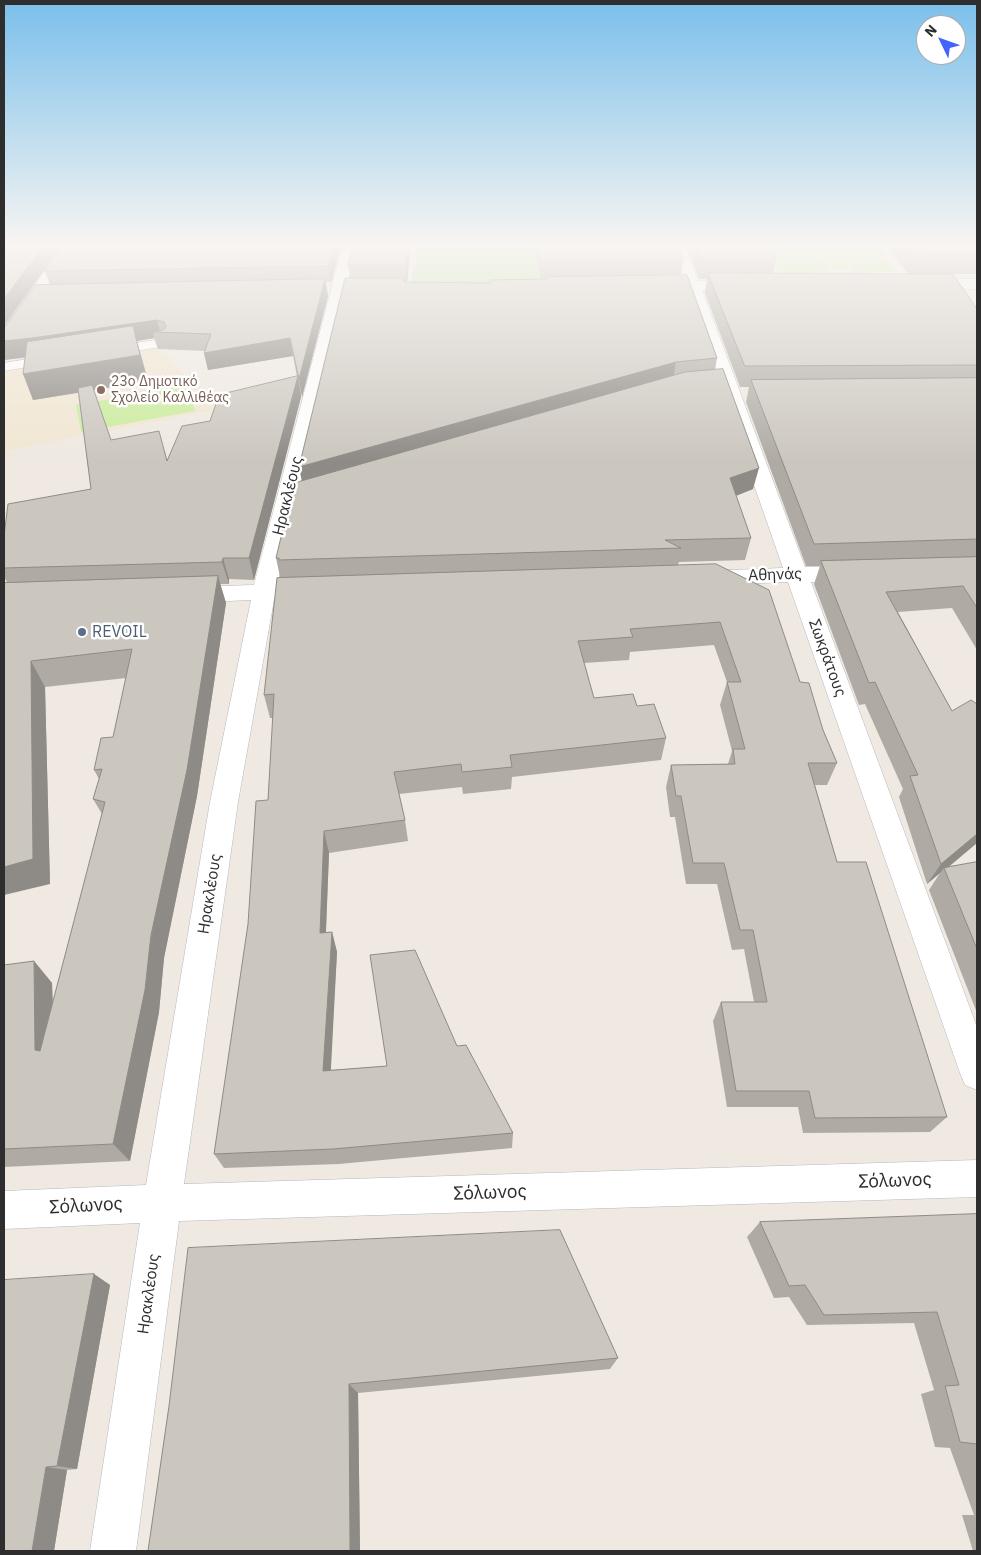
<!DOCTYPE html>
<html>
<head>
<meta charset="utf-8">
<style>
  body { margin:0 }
  #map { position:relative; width:981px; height:1555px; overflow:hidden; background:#efe9e1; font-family:"IBM Plex Sans",sans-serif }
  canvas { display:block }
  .frame { position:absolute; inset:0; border:5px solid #2e2e2e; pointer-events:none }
  .north { position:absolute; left:916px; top:15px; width:50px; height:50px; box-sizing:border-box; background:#fff; border:1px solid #ababab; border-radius:50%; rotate:312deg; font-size:14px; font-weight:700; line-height:20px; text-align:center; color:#2e2e2e }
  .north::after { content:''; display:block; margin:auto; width:18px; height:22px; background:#4264fb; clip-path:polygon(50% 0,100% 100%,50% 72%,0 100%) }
</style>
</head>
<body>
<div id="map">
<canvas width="981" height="1555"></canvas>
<div class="frame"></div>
<div class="north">N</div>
</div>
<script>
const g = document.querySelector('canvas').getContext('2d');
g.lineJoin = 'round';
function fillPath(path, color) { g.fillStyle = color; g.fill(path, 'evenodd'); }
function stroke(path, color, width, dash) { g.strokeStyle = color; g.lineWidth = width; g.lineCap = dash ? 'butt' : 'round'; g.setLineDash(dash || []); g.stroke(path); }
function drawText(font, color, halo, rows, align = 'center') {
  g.font = font + ' "IBM Plex Sans",sans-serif'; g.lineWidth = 5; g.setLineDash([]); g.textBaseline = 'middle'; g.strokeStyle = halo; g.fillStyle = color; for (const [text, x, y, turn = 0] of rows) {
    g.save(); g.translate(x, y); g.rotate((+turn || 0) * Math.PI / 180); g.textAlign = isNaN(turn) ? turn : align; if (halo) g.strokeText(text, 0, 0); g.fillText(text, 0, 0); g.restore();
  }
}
fillPath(new Path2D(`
  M159,346L215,410L4,451V369Z`), '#f0e6d1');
fillPath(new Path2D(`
  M418,244H600L590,283H411Z`), '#b6e59e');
fillPath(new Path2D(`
  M765,244H811L825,266L812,244H834L850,269H826L828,273H779Z
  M835,244H878L898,272H853Z
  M187,385L195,411L81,432L76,405Z`), '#c9ec9a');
const pedestrian = new Path2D(`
  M162,339L167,340L169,343L167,346L110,355L103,351L110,347Z
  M53,355L60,359L58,362L4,371V363Z`);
const minor = new Path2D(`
  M343,244H357L277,585L290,587L294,592L290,597L274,600L238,802L184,1184L977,1160V1197L179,1221L136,1551H90L140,1223L4,1229V1191L146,1185L210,802L251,600L185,603L177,600L173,595L177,590L185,587L254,585Z
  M670,244H684L698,281L742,280L748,282L750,285L748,288L742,290H702L805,567L854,566L862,568L865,573L862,578L854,580L811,582L977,1027V1090L965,1085L960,1073L788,582L705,585L697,583L694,578L697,573L705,571L783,568L686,290L647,289L645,286L647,283L683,281Z
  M923,279H977V289L917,287L915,284L917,281Z`);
const tertiary = new Path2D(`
  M64,244H79L10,344L4,345V328Z`);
stroke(pedestrian, '#b4b7c1', 1);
stroke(minor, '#b4b7c1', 1);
stroke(tertiary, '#b4b7c1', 1);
fillPath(pedestrian, '#fff');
fillPath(minor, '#fff');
fillPath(tertiary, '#fff');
fillPath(new Path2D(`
  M64,244H342L331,282H326L328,296L302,397L301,393V397L254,580L229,579V584H220L226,603L197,796L164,958L159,1012L130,1161L4,1167V965L34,961L52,983L53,1002L102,814L93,799L99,779L94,770L113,737L126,678L45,687L50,884L7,582L4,577V536L91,489L78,393L33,400L25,357L4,360V328L50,285L45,271ZM154,338L158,349L205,351L204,353L208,370L293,356L297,377L210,421L167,460L165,452L111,440L94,390L148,381L137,341Z
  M411,244L407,282L490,283L541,279L533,244H678L683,260L681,275L717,358L715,370L753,489L736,496L751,538L745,560L679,562L678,565L800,682L823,730L837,763L827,785H815L837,862L947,1117L930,1132L803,1133L798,1107H727L713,1021L721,1002H754L744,949L732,950L717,884H686L675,817H670L666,787L671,765L728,764L732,751L720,705L727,682L714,645L630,652L629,660L584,663L594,698L637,706L666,738L661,760L512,777L511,789L463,794L462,787L399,794L405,820L408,841L329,853L326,932H332L337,952L330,1070L387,1066L457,1046L513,1133L512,1148L339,1164L224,1168L214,1154L268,800L273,718H270L264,695L280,577L276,558L302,481L299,467L350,278L348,265Z
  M686,244H769L776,259L773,273L908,274L885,244H977V274H932L977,309V650L952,608L898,612L952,711L977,704V843L947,867L977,862V1013L929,890L940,873L927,884L899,797L903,789L865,704L859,705L814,584L820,566H806L746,402L749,387H740L705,293L707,279H699Z
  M977,1214V1551H973L962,1515H974L950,1448L935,1447L921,1394L934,1390L914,1323L807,1325L789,1297L774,1298L747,1237L760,1222Z
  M560,1230L618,1358L610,1369L358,1393L360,1551H148L169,1406Z
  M94,1274L110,1285L77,1469L67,1470L54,1551H4Z`), '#afaba4');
fillPath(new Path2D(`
  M45,244H63L4,326V299Z
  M335,244H342L331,282L328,266Z
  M408,244H411L407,282L406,265Z
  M325,279L328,296L302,397L299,379Z
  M157,320L160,332H153L154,338L137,341L148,381L33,400L23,374L39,356L4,360V341Z
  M290,338L293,356L208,370L204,353Z
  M676,362L673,380L303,486L299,467Z
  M298,376L301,397L254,580L249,558Z
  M759,468L753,489L725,500L730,478Z
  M223,558L229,579V584L222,562Z
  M218,576L226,603L197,796L164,958L159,1012L130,1161L113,1144Z
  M31,661L45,687L50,884L4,895V867Z
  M324,831L329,853L325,953L320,933Z
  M977,834V843L945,870L944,868L940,873L927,884L941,864Z
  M332,932L337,952L330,1087L323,1071Z
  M34,961L52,983L54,1070L35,1050Z
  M94,1274L110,1285L77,1469L57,1466Z
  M349,1384L358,1393L360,1551H350Z
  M46,1467L67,1470L54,1551H32Z`), '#8e8b86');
const building = new Path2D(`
  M4,244H45L4,299Z
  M64,244H335L328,266L45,271Z
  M353,244H408L406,265H348Z
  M538,244H678L683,260L542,261Z
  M697,244H769L776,259H703Z
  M906,244H977V254L915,255Z
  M708,273L953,274L977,309V365L745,366Z
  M687,275L717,358L676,362L299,467L345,278H404V282L490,283V280L546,279V277Z
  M325,279L299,379L290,338L204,353L211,334L153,332L163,330L166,327L164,322L157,320L32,338L4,341V328L35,285Z
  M133,326L140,355L23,374L27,342Z
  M723,369L759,468L730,478L751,538L665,540L681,548L279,560V558H276L294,483L685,372Z
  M298,376L249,558H223L222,562L4,568V536L8,504L91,489L78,388L92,385L111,440L159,431L167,461L182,426L210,421L219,395Z
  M977,378V539L814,544L751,380Z
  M977,557V608L963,586L886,592L952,711L971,700L977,704V834L941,864L910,776L918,775L875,682L869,683L821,561Z
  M716,564L769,590L800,682L809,683L823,730L837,763H808L837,862H866L947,1117L815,1118L809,1091H736L721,1002H767L753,930H740L724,863H693L681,796H676L671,765L735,764L733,749H745L727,682H741L720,622L630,629L633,637L578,641L594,698L633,694L637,706L654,704L666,738L510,755L512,767L462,772L461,764L394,772L405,820L324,831L320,933L332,932L323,1071L387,1066L370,955L415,950L457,1046L466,1045L513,1133L333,1149L214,1154L248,924L256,801L268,800L274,694L264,695L277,578Z
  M218,576L187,770L151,935L145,990L113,1144L4,1149V965L34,961L35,1050L40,1051L105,802L93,799L102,769L94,770L101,738L113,737L132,649L31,661L33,859L4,867V583Z
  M977,862V949L944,868Z
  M977,1214V1446V1444L960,1442L945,1386L959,1385L937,1312L824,1315L805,1285L789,1286L760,1222Z
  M560,1230L618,1358L349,1384L350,1551H148L169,1406L188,1248Z
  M94,1274L57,1466L46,1467L32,1551H4V1280Z`);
fillPath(building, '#cbc7bf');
stroke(building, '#8e8b86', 1);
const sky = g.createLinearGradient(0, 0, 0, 462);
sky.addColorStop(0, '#7abfeb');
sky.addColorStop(0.53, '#f8f5f2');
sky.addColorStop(1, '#f8f5f200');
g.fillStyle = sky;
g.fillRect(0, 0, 981, 462);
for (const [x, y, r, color] of [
  [101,390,5,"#8d6e63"],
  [82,632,5,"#5c6f8a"]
]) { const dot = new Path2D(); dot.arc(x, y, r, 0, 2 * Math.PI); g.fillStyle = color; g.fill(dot); stroke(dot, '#fff', 2); }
drawText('14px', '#785e54', '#fff', [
  ["23ο Δημοτικό",111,382],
  ["Σχολείο Καλλιθέας",111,398]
], 'left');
drawText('16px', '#2e2e2e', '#fff', [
  ["Ηρακλέους",288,496,-76],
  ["Αθηνάς",775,575,-2],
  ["Σωκράτους",827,658,70],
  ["Ηρακλέους",210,894,-81],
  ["Ηρακλέους",149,1294,-82]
]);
drawText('16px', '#4e5e75', '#fff', [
  ["REVOIL",92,632]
], 'left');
drawText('19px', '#2e2e2e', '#fff', [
  ["Σόλωνος",895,1181,-2],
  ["Σόλωνος",490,1193,-2],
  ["Σόλωνος",86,1206,-3]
]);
</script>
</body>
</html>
